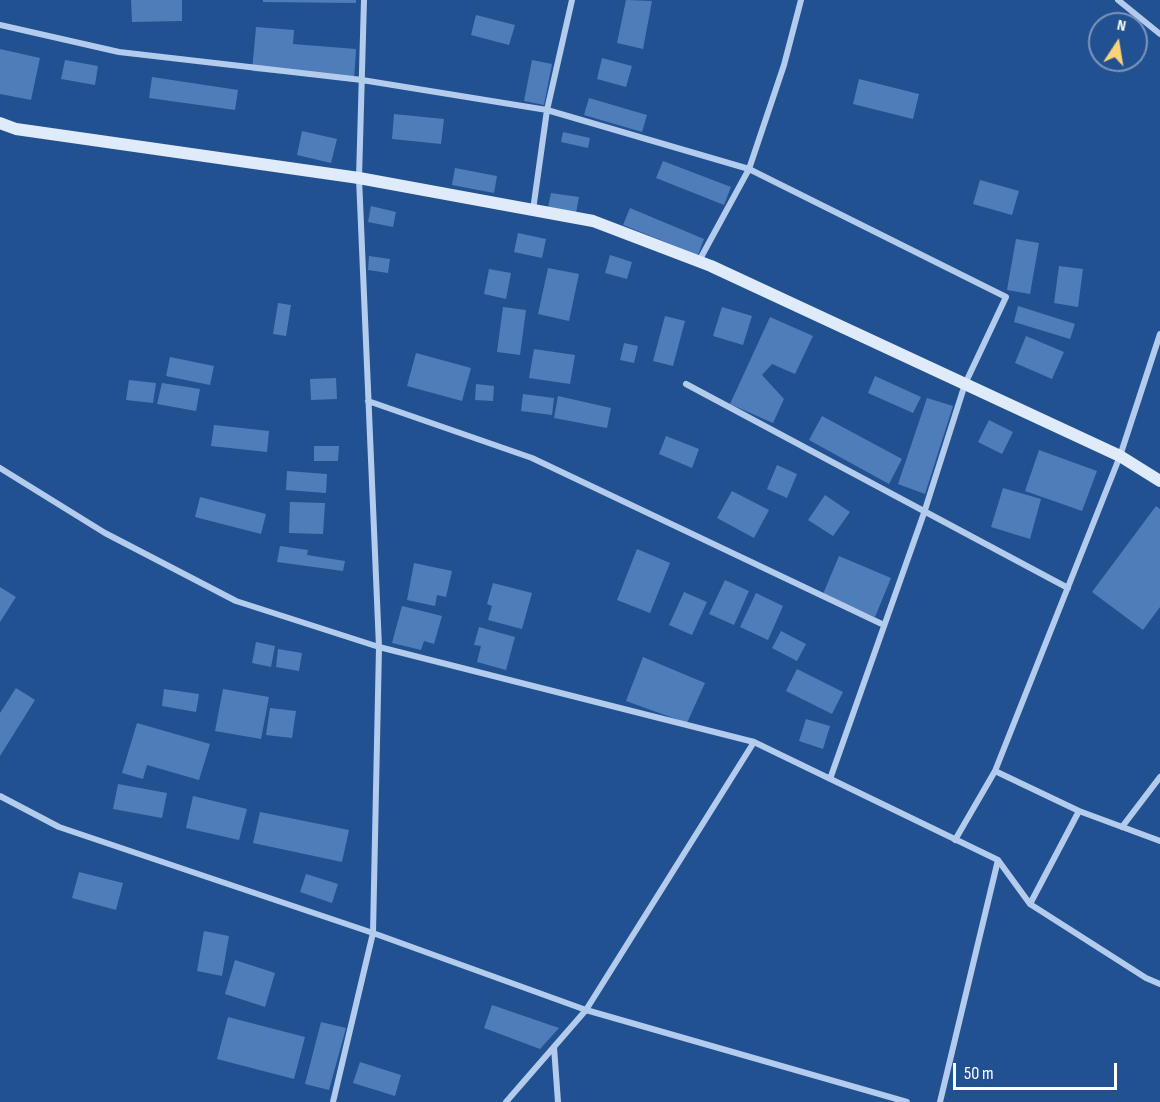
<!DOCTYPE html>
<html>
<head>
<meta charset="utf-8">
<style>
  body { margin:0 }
  #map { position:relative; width:1160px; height:1102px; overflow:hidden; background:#225191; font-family:"Sofia Sans Condensed",sans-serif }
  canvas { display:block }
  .north { position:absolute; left:1088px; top:12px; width:60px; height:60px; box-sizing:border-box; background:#225191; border:2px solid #7a97bd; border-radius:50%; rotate:12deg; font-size:16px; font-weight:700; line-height:24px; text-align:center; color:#fff }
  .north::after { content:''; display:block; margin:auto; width:21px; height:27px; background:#f9d375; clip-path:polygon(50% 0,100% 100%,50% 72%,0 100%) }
  .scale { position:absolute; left:953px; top:1063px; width:164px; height:27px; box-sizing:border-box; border:3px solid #fff; border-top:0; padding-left:8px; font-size:18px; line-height:21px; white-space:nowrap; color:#fff; -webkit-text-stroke:4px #225191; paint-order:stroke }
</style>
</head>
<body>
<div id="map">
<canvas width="1160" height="1102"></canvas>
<div class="north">N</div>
<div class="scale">50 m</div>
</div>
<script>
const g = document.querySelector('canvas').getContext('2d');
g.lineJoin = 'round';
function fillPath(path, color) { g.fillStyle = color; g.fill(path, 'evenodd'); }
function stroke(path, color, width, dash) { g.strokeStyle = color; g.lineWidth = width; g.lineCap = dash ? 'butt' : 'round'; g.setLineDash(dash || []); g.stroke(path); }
fillPath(new Path2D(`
  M131,0H182V21L132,22Z
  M263,0H356V3L263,2Z
  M626,0L652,1L643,49L617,43Z
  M476,15L515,25L509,45L471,35Z
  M256,27L294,30L293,44L356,49L354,80L252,71Z
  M0,49L40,58L31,100L0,94Z
  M602,58L632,66L626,87L597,79Z
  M65,60L98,66L95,85L61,79Z
  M532,60L552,64L544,105L524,101Z
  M152,77L238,90L235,110L149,98Z
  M859,79L919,94L913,119L853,104Z
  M589,98L647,115L642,132L584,115Z
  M394,114L444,119L441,144L392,139Z
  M302,131L337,139L331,163L297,155Z
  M563,132L590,138L588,148L561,142Z
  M663,161L731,187L724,205L656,178Z
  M455,168L497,176L494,193L452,185Z
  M980,180L1019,191L1012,215L973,204Z
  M551,193L579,197L576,213L548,208Z
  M371,206L396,212L393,227L368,222Z
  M630,208L704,239L698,255L623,225Z
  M518,233L546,239L542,258L514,252Z
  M1016,239L1039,243L1030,294L1007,290Z
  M610,255L632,262L627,279L605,273Z
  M369,256L390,259L388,273L368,270Z
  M1059,266L1083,269L1078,307L1054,303Z
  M548,268L579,274L569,321L538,314Z
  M489,269L511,273L506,299L484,294Z
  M278,303L291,305L286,336L273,334Z
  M1018,306L1075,324L1070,339L1014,322Z
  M503,307L526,310L520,355L497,352Z
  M722,307L752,316L743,345L713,336Z
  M665,316L685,321L673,366L653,361Z
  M770,317L813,336L795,374L772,364L762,375L784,399L773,423L730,404Z
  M1026,336L1064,352L1052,379L1015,363Z
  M624,343L638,346L634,363L620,360Z
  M534,349L575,355L570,384L529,378Z
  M416,353L471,368L462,401L407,386Z
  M170,357L214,366L210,385L166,376Z
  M875,376L921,397L913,413L868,393Z
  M336,378L337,399L311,400L310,379Z
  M129,380L156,383L153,403L126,400Z
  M162,383L200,389L196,411L157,404Z
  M476,384L494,386L493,401L475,400Z
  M523,394L554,398L552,415L521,411Z
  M558,396L611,408L607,428L554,418Z
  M927,398L953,406L925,494L898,484Z
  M822,416L902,459L889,484L809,440Z
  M989,420L1013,432L1002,454L978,442Z
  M214,425L269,431L267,452L211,446Z
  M666,436L699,449L692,468L659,454Z
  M314,446H339L338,461H314Z
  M1039,450L1097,471L1082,511L1025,491Z
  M777,465L797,474L787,498L767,489Z
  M287,471L327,474L326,493L286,490Z
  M1003,488L1041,499L1030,539L991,527Z
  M732,491L769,510L754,538L717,518Z
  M825,495L850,512L833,536L808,520Z
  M200,497L266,514L261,534L195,517Z
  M290,502L325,503L323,534L289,533Z
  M1156,506L1160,509V607L1143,630L1092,592Z
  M280,546L308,550L307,555L345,561L343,571L277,562Z
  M637,549L670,563L650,613L617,600Z
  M839,556L891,578L875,617L823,594Z
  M414,563L452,571L446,597L437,595L435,606L407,600Z
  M725,580L749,591L734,625L709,614Z
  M493,583L532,593L522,629L488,620L492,606L487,604Z
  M0,587L16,597L0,622Z
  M684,592L707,602L692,635L669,625Z
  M756,593L783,606L768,640L740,627Z
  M402,606L442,616L434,644L424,641L421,650L392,643Z
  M479,627L515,637L506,670L477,662L481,646L474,645Z
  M781,631L806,644L797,661L772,648Z
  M256,642L275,646L271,667L252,663Z
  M278,649L302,653L299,671L276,667Z
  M643,657L705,683L687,723L626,701Z
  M797,669L843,692L832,714L786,691Z
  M16,688L35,700L0,756V713Z
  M164,689L199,694L196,712L162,706Z
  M223,689L269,697L261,739L215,731Z
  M270,708L296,711L292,738L266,735Z
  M806,719L830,726L823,749L799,741Z
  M137,723L210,744L199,780L147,765L143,779L122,773Z
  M118,784L167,793L162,818L113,809Z
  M193,796L247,809L239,840L186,828Z
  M260,812L349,830L342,862L253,843Z
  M79,872L123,883L116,910L72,898Z
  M306,874L338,884L332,903L300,892Z
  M204,931L229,936L222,976L197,971Z
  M235,960L275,973L265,1007L225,994Z
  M492,1005L559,1028L540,1049L484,1028Z
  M228,1017L305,1037L294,1079L217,1059Z
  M321,1022L346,1028L329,1090L305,1084Z
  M360,1062L401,1075L395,1096L353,1083Z`), '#4f7db9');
stroke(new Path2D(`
  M1118,0L1160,34
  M0,25L119,52L362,80L547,110L749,169L1006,297L965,384L924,513L830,779
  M533,210L547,110L572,0
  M699,261L749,169L784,65L801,0
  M686,384L1068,588
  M368,401L532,458L884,625
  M0,468L105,533L236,601L379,647L754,742L998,860L1030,904L1146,978L1160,984
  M995,771L1079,811L1160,841
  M0,796L59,827L373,933L586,1010L907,1102
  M1122,827L1160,777
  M955,840L995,771L1120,456L1160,334
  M1030,904L1079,811
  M554,1047L558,1102
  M333,1102L373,933L379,647L359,178L364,0
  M506,1102L586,1010L754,742
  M940,1102L998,860`), '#b3cced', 6);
stroke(new Path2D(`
  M0,123L16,129L359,178L593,221L711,266L1120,456L1160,481`), '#dfeafa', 12);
</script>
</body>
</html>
